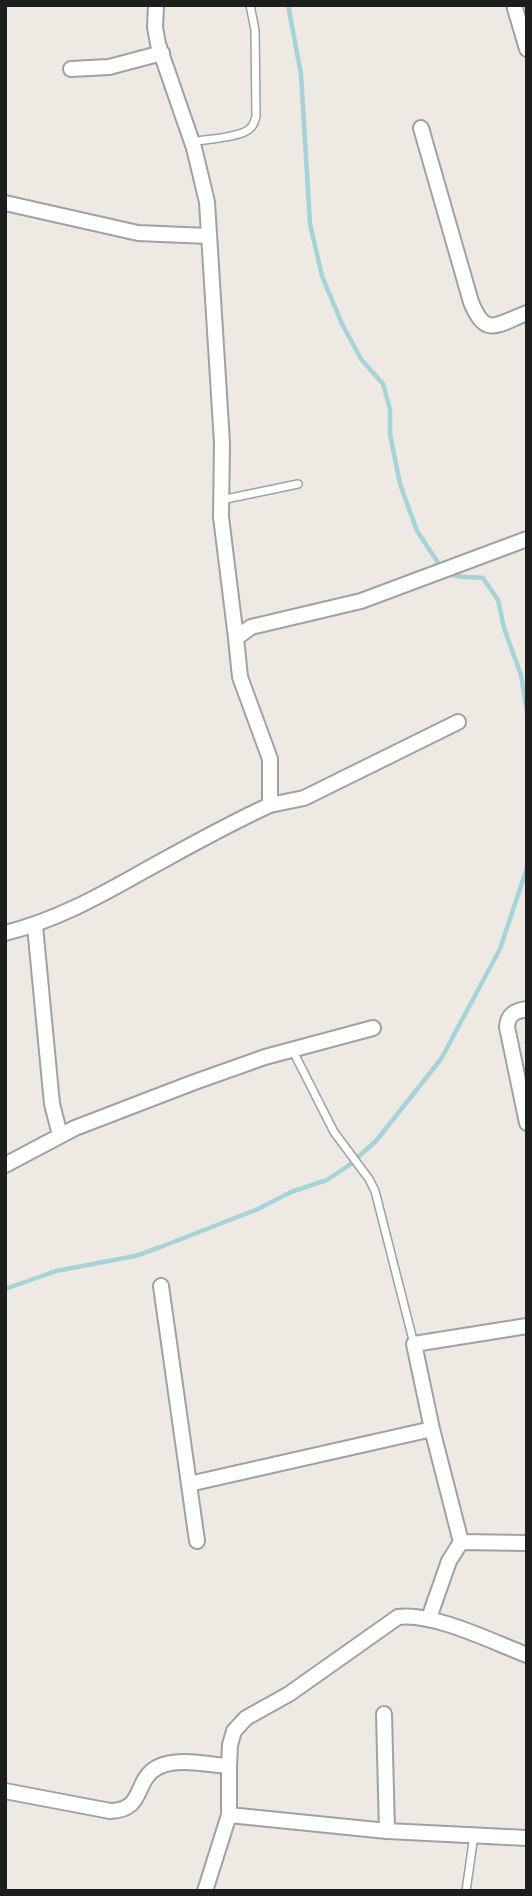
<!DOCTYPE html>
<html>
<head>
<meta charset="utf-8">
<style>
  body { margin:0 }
  #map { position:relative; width:532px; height:1896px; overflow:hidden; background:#eee9e3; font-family:Roboto,sans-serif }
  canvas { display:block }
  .frame { position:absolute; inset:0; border:7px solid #1d1d1d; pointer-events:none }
</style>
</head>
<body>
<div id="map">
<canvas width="532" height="1896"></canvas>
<div class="frame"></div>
</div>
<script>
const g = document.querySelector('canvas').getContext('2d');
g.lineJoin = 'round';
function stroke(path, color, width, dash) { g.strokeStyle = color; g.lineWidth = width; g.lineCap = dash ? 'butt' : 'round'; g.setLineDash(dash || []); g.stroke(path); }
stroke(new Path2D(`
  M288,5L301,74L310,224L322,276L342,324L361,359L383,384L390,409V434L400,484L417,531L441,567
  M447,573C459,579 470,576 483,578L498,600L504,628L521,675L527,712
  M5,1289L56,1271L135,1256L158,1248L258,1209L291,1192L327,1180L348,1166L376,1141L441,1059L500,949L527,868`), '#a6d3da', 4.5);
const lane = new Path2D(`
  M192,142C206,139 237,138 248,130C253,127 255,121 256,116L255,30L250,5
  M221,500L298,484
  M293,1051L334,1132L369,1179L375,1191L414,1344
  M466,1891L474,1835`);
const street = new Path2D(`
  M156,5L155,27L158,44L194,148L207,202L222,443L221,517L236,638
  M514,5L527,49
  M71,69L109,67L162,53
  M421,128L471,302C486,339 497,324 527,313
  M5,203L138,233L208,236
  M270,805L304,798L458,722
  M35,926L52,1104L60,1135
  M5,933C54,921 98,897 142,872C184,849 226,825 270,805V759L240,677L236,638L251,627L361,601L527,539
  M527,1009C515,1011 508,1014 507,1027L527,1123
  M5,1165L75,1128L192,1083L265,1057L373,1028
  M161,1286L197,1541
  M189,1484L432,1429
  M461,1542L432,1429L414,1344L527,1326
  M429,1618L449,1561L461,1542L527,1543
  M384,1714L387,1831
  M229,1766L230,1745L234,1731L246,1718L289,1694L398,1617C433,1612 493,1642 527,1655
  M5,1791L110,1811C146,1810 133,1780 158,1767C179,1757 207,1765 229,1766V1815L205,1891
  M229,1815L387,1831L527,1838`);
stroke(lane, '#a1a1a1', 10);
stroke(street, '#a1a1a1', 18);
stroke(lane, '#fff', 7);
stroke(street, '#fff', 14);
</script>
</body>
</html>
